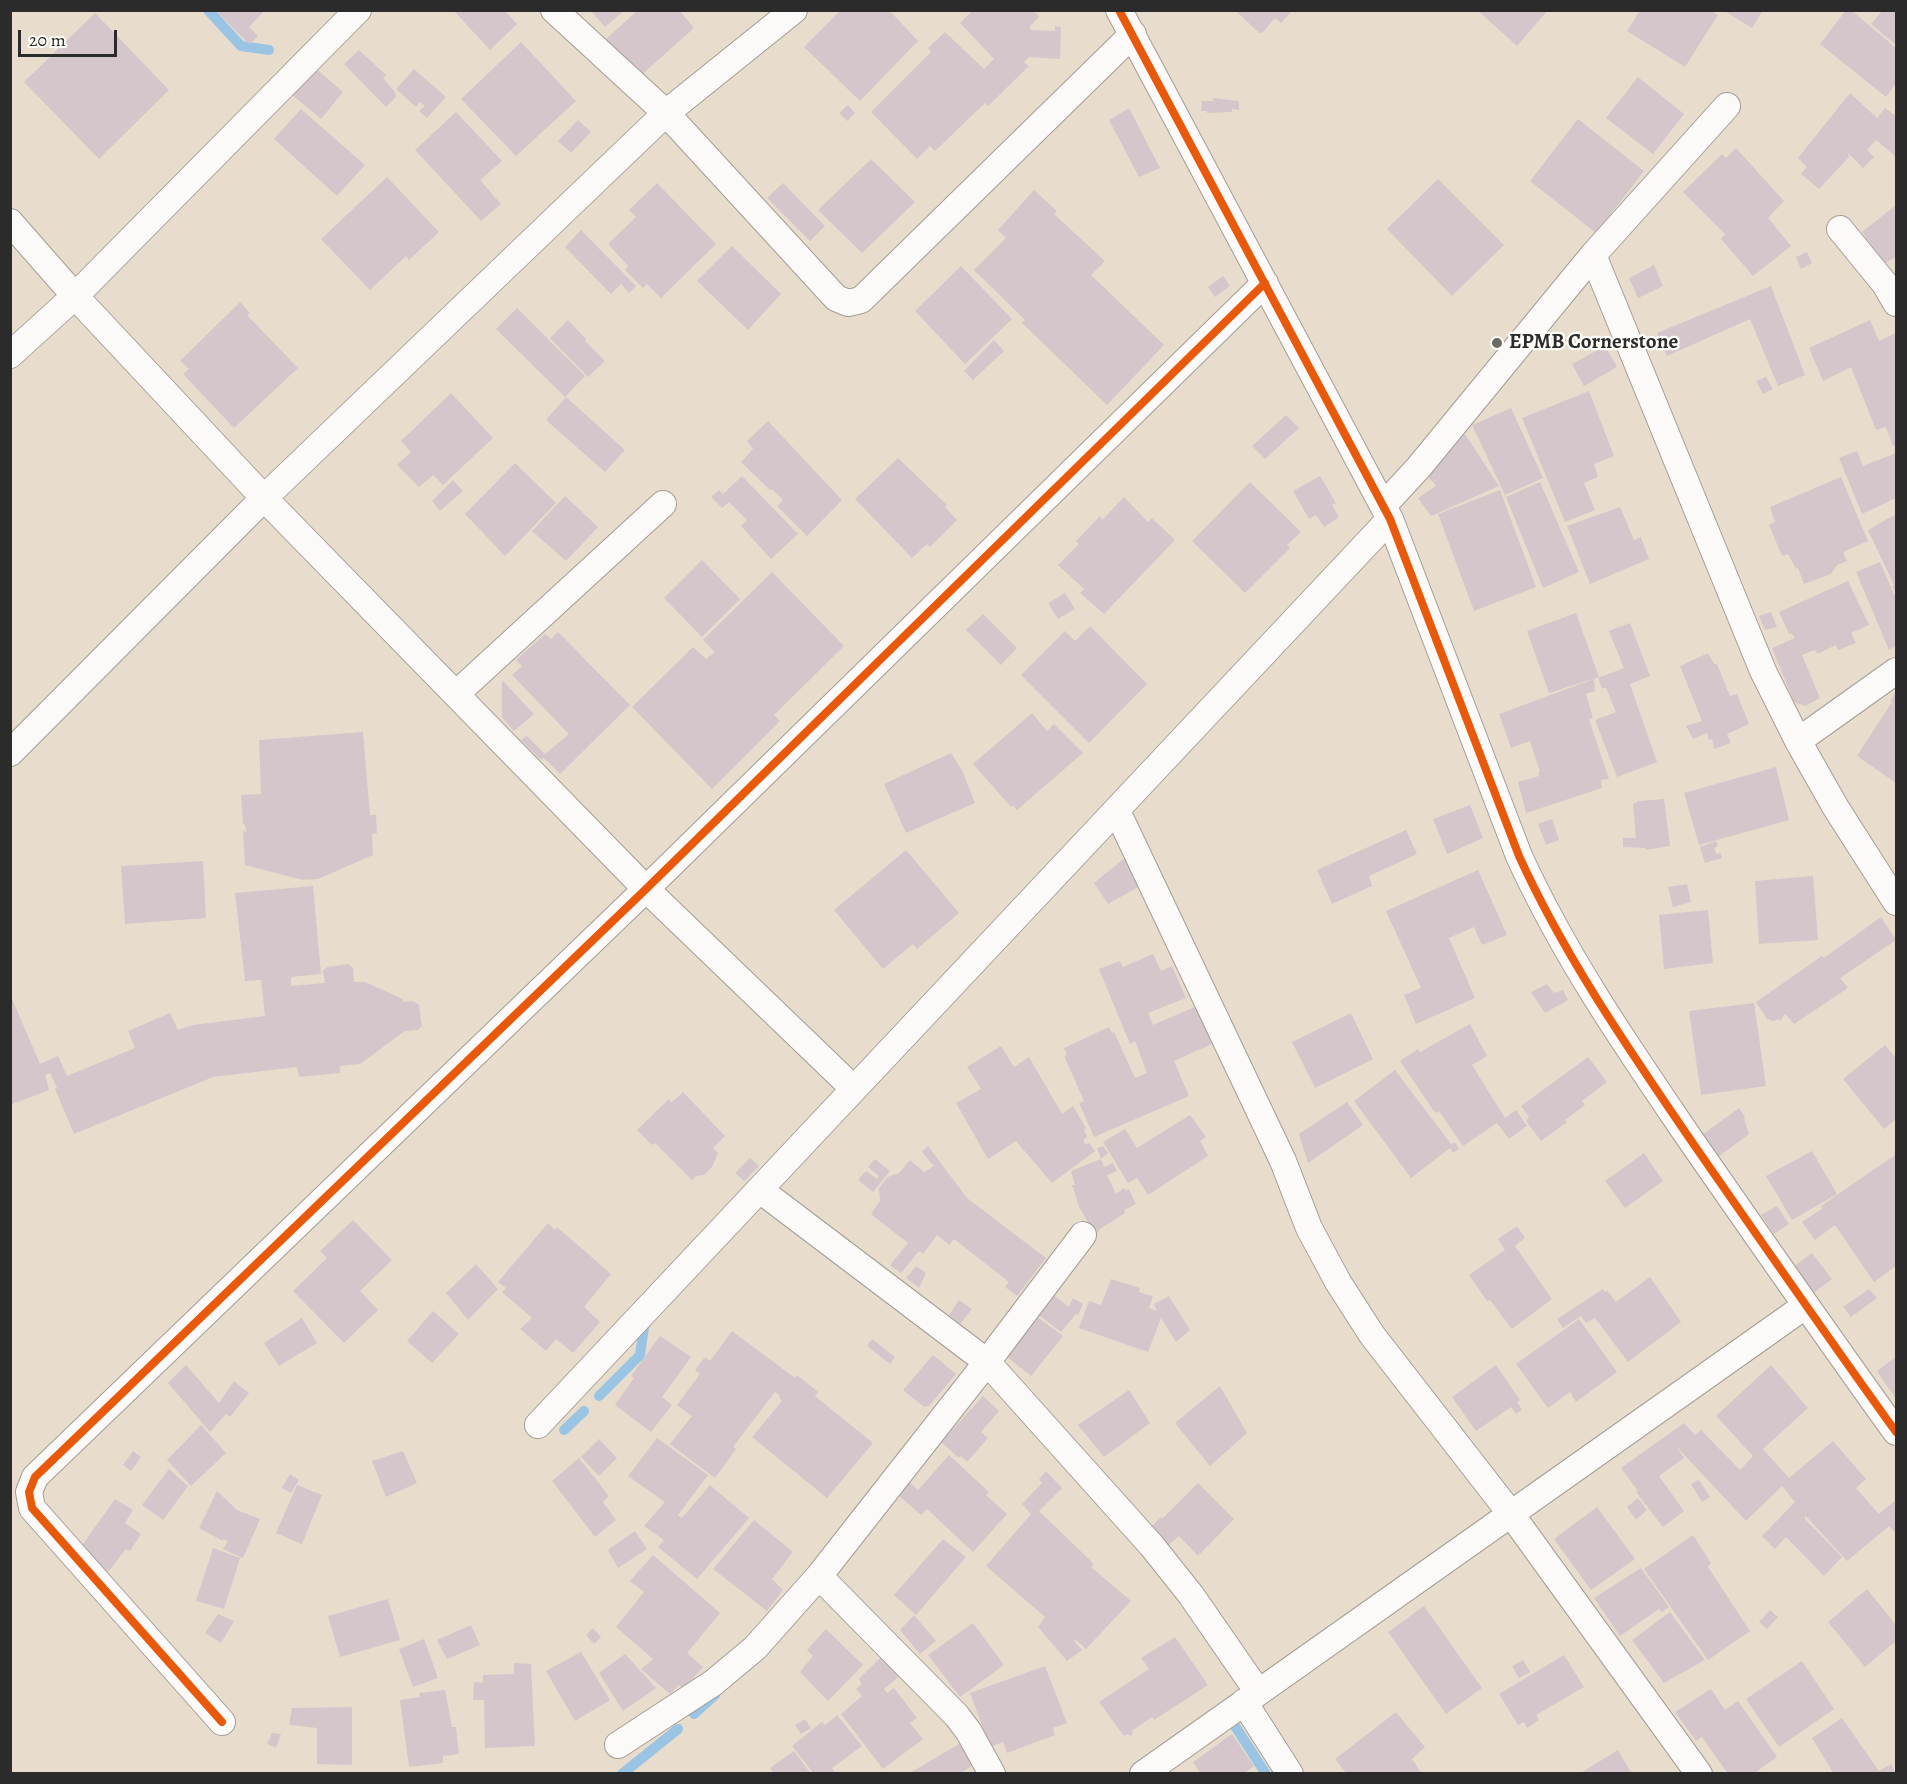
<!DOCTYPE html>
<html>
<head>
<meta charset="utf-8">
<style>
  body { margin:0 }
  #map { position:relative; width:1907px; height:1784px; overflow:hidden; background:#e8ddcd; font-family:Alegreya,serif }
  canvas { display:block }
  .frame { position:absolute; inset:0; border:12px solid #2b2b2b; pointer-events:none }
  .scale { position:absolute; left:18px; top:30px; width:99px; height:27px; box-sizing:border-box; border:3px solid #2b2b2b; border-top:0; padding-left:8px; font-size:18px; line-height:21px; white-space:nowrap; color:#2b2b2b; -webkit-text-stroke:4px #fdfcf7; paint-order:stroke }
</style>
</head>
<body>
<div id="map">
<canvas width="1907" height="1784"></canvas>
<div class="frame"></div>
<div class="scale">20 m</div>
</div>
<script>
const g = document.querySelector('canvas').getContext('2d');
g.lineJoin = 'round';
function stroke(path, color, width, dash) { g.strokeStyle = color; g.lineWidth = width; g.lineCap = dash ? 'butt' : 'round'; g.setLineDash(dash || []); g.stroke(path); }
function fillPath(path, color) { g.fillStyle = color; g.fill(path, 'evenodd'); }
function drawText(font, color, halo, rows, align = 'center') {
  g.font = font + ' Alegreya,serif'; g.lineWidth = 4.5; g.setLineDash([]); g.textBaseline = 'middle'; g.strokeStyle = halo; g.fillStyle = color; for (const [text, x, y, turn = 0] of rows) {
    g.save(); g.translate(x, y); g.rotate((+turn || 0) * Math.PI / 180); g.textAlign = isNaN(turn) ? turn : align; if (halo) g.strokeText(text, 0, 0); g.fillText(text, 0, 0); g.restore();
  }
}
stroke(new Path2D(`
  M208,10L241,46L269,50
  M599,1396L640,1355L644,1327L648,1319
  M564,1430L584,1411
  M694,1714L715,1695
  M1231,1720L1266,1774
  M622,1774L678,1729`), '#9ac4e4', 10);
fillPath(new Path2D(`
  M215,10H265L249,27L258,36L249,44Z
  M453,10H504L517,24L490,50Z
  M590,10H625L605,27Z
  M638,10H679L694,28L638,78L605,40Z
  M841,10H889L918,41L860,101L804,47Z
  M973,10H1033L1039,17L1030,26V30L1055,31V26L1061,27L1060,59L1029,57L1024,62L1029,66L988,106L985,103L935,151L930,146L917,159L871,112L931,52L928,48L945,32L984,69L994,59L960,23Z
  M1235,10H1293L1281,23L1275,18L1263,32L1259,33Z
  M1477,10H1548L1517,46Z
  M1640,10H1710L1718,15L1685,67L1627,31Z
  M1723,10H1763L1752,28Z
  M1846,10H1851L1896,48V83L1886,97L1820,44Z
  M1883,10H1896V45L1871,24Z
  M95,13L169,90L99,159L24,82Z
  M521,42L576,101L516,156L461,99Z
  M359,50L386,75L383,78L395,92L396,97L386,107L344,64Z
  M313,66L343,92L321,119L290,93Z
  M414,69L446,97L427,118L419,111L425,106L420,102L416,107L396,89Z
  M1638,77L1684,114L1653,154L1606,118Z
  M1850,93L1877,118L1885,108L1896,116V157L1876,140L1867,150L1874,157L1863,168L1848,153L1849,157L1819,189L1801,174L1807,167L1798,158Z
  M1213,98L1239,101V110L1232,109V112L1207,113V111H1201L1202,101H1213Z
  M848,105L855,113L847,121L839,113Z
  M1129,108L1160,168L1139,177L1109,120Z
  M301,109L365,165L337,196L274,139Z
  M456,112L502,161L480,180L501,204L481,221L415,150Z
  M1578,119L1644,171L1596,233L1530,181Z
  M578,120L591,132L571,153L558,141Z
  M1736,148L1784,201L1768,218L1791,246L1753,276L1721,239L1725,234L1683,192L1722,154L1726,158Z
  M871,159L915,202L862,253L818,210Z
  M387,177L439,232L409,260L406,256L370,290L321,239Z
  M1438,179L1504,245L1452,296L1387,229Z
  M657,183L716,244L661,298L647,284L643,288L625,270L628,266L608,244L636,217L629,210Z
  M783,183L825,226L810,241L767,198Z
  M1034,190L1057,211L1054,214L1105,261L1091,275L1164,345L1107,405L1022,323L1025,320L974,270L1006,238L998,230Z
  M1896,205V257L1884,264L1862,232Z
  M581,230L636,286L629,293L621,284L611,294L565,247Z
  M732,246L781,294L748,330L697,281Z
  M1807,252L1812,263L1801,269L1796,257Z
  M1654,265L1663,286L1638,298L1629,278Z
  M961,266L1012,319L965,364L915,311Z
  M1223,276L1230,286L1215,297L1208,287Z
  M1771,286L1805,375L1778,386L1750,319L1667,356L1657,333Z
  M240,302L250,313L247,315L298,368L234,428L183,374L189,369L180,361Z
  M517,308L585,376L565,397L496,329Z
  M568,320L586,339L585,341L605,361L588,377L550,338Z
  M1870,320L1879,341L1896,333V445L1893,446L1886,427L1876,430L1851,367L1823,381L1809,348Z
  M994,340L1004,351L973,380L964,371Z
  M1605,346L1617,367L1584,386L1572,364Z
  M1766,377L1773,389L1763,394L1756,381Z
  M1589,391L1614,456L1594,464L1598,477L1584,483L1595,510L1565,522L1522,418Z
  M451,393L493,438L443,485L433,475L419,487L397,465L411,452L401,441Z
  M566,397L625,450L605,472L546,420Z
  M1511,408L1543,478L1505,495L1472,425Z
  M1286,415L1299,428L1265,459L1252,446Z
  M768,421L842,500L807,536L777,506L783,500L772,489L770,490L741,462L753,449L747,441Z
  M1465,434L1499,486L1431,516L1418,498L1436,486L1427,475Z
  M1857,451L1863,466L1896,453V498L1862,514L1839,458Z
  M898,458L947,505L945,507L957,520L930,547L927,544L912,558L855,499Z
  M515,463L556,503L505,556L465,514Z
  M742,476L798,534L771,559L741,526L747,520L729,502L722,508L711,497L719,490L723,494Z
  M1320,476L1336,503L1332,505L1339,517L1324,527L1316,515L1309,519L1293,491Z
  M1841,477L1868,541L1843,552L1847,561L1837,565L1831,574L1804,584L1798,568L1796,569L1788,554L1782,556L1769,525L1775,522L1770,507Z
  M453,480L463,491L440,511L432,501Z
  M1250,482L1301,532L1287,545L1290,548L1245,593L1192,541Z
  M1540,482L1579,572L1543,588L1506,497Z
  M1500,490L1536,587L1474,611L1438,514Z
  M565,496L598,527L566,561L532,531Z
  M1124,497L1148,522L1152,518L1175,540L1104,614L1080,593L1084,589L1058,565L1079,544L1076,541L1100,516L1102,520Z
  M1620,507L1634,540L1641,537L1649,559L1590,584L1567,526Z
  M1896,514V594L1892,586L1894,585L1868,530Z
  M702,560L740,599L702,637L664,598Z
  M1880,562L1896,599V646L1889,650L1856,572Z
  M772,572L844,646L774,715L780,721L712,789L632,707L693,647L706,659L715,652L703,640Z
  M1848,581L1869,625L1851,633L1856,643L1838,650L1836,645L1817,654L1815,650L1802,655L1820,698L1805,706L1794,702L1772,648L1795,638L1792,634H1789L1779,612Z
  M1065,593L1075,609L1058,619L1048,603Z
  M1771,612L1777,627L1765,630L1759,616Z
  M1576,613L1599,677L1549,693L1527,631Z
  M983,614L1017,648L1001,665L966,630Z
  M1630,623L1650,676L1630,684L1657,762L1617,777L1595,720L1616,712L1606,688H1602L1598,678L1624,668L1609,631Z
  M1090,626L1147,684L1089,743L1021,675L1065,631L1075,641Z
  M558,632L630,705L560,774L544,758L541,760L521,740L527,736L545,754L569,734L512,675L522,666L516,660L545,634L551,639Z
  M1708,653L1714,664H1717L1730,696L1737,694L1749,724L1727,734L1731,743L1714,749L1712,739L1709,740L1707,733L1693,739L1686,726L1702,721L1680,666Z
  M1594,679L1595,691L1586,694L1593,718L1589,719L1609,779L1601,780L1602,788L1526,813L1518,782L1539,776L1538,773L1540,772L1530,741L1511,748L1499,714Z
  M502,680L534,714L514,731L502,717Z
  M1896,691V783L1857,756L1892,702L1890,701Z
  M1032,713L1047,731L1054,724L1083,753L1017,810L1013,805L1011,807L973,764Z
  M363,732L370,815H376L377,833L372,834L373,855L318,879L303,880L245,865L243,831L246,832L245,824H243L241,795L261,794L259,740Z
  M951,753L962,770L975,803L906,833L884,784Z
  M1776,767L1789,820L1699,845L1684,793Z
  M1664,799L1670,846L1646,850V848L1623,847V838H1636L1633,804L1639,801Z
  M1470,805L1483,838L1447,854L1433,819Z
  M1552,819L1559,840L1546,845L1538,824Z
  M1406,830L1417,854L1369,876L1372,886L1332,904L1317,870Z
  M1716,841L1718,846L1714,848L1716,854L1720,853L1722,858L1705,863L1700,847Z
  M906,850L959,913L917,949L913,944L883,969L834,910Z
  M1127,856L1140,886L1108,904L1094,883Z
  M203,861L206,918L125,924L121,866Z
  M1478,870L1507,935L1482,945L1474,927L1449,938L1475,998L1416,1024L1404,995L1421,988L1386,911Z
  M1813,876L1818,940L1759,944L1755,881Z
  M1687,884L1691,902L1673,907L1668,887Z
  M313,886L321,974L291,977V986L325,983L323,971L327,967L348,964L353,968L354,982H365L403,999V1002L413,1001L419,1005L422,1026L418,1030L405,1031L360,1064L340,1066V1073L299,1077L297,1067L213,1077L74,1134L55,1089L57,1088L50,1073L45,1075L49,1090L10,1105V994L40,1064L58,1056L67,1076L135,1048L128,1031L170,1013L178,1030L193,1025L265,1016L261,980L245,981L235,893Z
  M1708,910L1713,963L1664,969L1659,915Z
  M1881,917L1896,940L1840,978L1848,988L1794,1024L1785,1014L1780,1021L1778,1019L1774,1021L1767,1019L1756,1002L1822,956L1824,958Z
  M1153,954L1161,971L1172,966L1186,998L1148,1013L1153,1025L1197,1006L1214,1043L1174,1061L1189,1096L1094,1137L1079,1103L1084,1101L1064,1056L1067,1055L1064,1048L1109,1027L1112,1033L1114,1032L1135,1078L1147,1073L1135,1041L1130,1044L1099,969L1120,961L1123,967Z
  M1547,984L1554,993L1563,990L1568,1000L1545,1013L1531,992Z
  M1754,1003L1766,1086L1701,1095L1689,1011Z
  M1351,1013L1373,1059L1315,1088L1292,1042Z
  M1470,1024L1487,1056L1472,1065L1505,1118L1516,1110L1527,1126L1509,1139L1497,1123L1463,1146L1439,1111L1437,1113L1433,1110L1400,1061L1418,1049L1420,1052Z
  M1885,1045L1896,1058V1119L1884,1129L1843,1079Z
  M1001,1046L1014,1067L1029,1057L1062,1114L1073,1106L1086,1128L1084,1130L1087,1137L1083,1140L1086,1145L1089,1143L1095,1151L1052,1183L1016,1141L988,1159L956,1103L981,1089L967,1067Z
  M1588,1057L1607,1082L1582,1101L1585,1105L1565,1120L1567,1122L1541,1141L1526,1121L1529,1117L1521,1106Z
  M1395,1070L1451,1144L1455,1142L1459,1149L1453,1153L1450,1148L1411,1178L1354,1101Z
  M683,1092L725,1136L713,1148L718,1153L712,1167L704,1175L696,1176L692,1180L655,1143L652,1145L637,1130L669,1099L671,1103Z
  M1347,1102L1363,1125L1308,1163L1299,1134Z
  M1739,1108L1745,1117L1744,1119L1749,1134L1718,1157L1702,1135Z
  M1190,1115L1206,1137L1200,1141L1208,1156L1148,1195L1137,1178L1128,1183L1103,1142L1125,1129L1137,1148Z
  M928,1146L967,1198L1046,1258L1017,1296L1005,1287L1009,1282L954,1239L949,1245L937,1235L923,1254L919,1251L901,1273L890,1265L908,1243L871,1214L880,1201L879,1188L888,1177L899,1173L910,1160L924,1172L934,1166L922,1152Z
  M1103,1146L1108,1153L1101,1159L1104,1167L1113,1163L1117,1171L1107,1175L1116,1194L1124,1188L1125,1190L1129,1189L1136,1204L1124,1210L1125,1213L1100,1229L1096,1235L1080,1209L1072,1185H1075L1071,1171L1101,1159L1097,1148Z
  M1812,1151L1837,1194L1792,1220L1766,1176Z
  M1896,1151V1266L1874,1282L1835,1225L1815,1240L1802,1222L1823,1208L1821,1206L1895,1155L1894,1153Z
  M1644,1153L1663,1181L1625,1208L1605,1181Z
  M750,1158L759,1166L744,1181L735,1173Z
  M875,1159L890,1171L873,1192L858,1180L866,1171L877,1179L879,1176L868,1167Z
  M1777,1206L1789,1224L1774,1234L1761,1215Z
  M353,1220L392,1260L360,1291L378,1310L344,1343L293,1291L327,1258L320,1251Z
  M548,1223L555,1230L557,1227L611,1274L584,1307L600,1322L573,1353L556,1339L546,1351L520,1329L532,1318L502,1292L506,1288L498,1282Z
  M1517,1226L1525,1238L1515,1246L1552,1299L1512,1329L1490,1300L1487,1301L1469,1275L1505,1250L1498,1239Z
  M1812,1253L1832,1279L1812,1294L1793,1267Z
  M476,1264L498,1289L468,1320L446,1293Z
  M916,1266L926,1273L919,1288L906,1278Z
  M1650,1277L1681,1322L1628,1362L1595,1318L1586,1323L1581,1316L1563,1328L1557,1319L1603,1289L1605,1292L1607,1290L1616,1302Z
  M1111,1279L1140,1288L1139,1292L1153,1296L1149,1308L1157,1311L1154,1304L1169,1296L1190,1330L1176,1342L1161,1318L1148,1352L1079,1328L1089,1301L1101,1305Z
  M1869,1289L1877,1298L1851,1317L1843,1307Z
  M1051,1293L1069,1307L1073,1298L1083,1304L1078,1315L1076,1314L1061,1332L1036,1313Z
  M959,1300L972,1309L960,1324L949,1315Z
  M433,1311L459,1334L432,1363L407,1341Z
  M1032,1313L1063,1336L1031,1376L1001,1352Z
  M302,1318L317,1343L279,1366L264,1343Z
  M1579,1319L1617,1372L1576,1402L1570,1392L1548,1408L1516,1364Z
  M732,1331L795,1378L797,1375L818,1392L815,1396L873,1443L827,1498L752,1437L782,1401L779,1398L780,1396L775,1392L733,1447L736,1449L715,1478L670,1444L692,1416L677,1405L700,1374L695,1370L705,1357L710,1361Z
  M660,1336L691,1357L662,1397L672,1405L651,1432L615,1405L634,1378L631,1376Z
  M872,1339L895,1357L890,1364L867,1346Z
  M933,1355L956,1374L929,1406L924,1407L903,1390Z
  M1896,1357V1399L1877,1371Z
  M186,1365L219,1403L234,1381L249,1393L230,1417L226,1414L210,1432L168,1383Z
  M1496,1365L1520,1400L1517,1402L1522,1410L1516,1414L1511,1407L1476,1431L1452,1397Z
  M1771,1365L1808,1408L1763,1449L1789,1478L1833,1441L1866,1479L1856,1488L1879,1514L1896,1500V1531L1895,1532L1889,1526L1847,1561L1806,1516L1804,1518L1842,1557L1824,1576L1786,1537L1775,1549L1762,1536L1795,1502L1782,1486L1746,1521L1676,1446L1684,1458L1659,1476L1684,1511L1663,1527L1636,1492L1638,1491L1621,1468L1684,1423L1695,1435L1701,1430L1740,1470L1753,1456L1716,1416Z
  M1220,1386L1247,1433L1210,1466L1175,1423Z
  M1129,1390L1150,1423L1104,1457L1078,1425Z
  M983,1396L999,1411L981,1432L988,1438L967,1462L961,1456L959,1458L941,1442Z
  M201,1425L226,1453L191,1486L167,1460Z
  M657,1438L708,1475L678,1515L682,1518L710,1485L749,1518L697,1579L658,1547L664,1540L644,1526L665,1502L628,1476Z
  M599,1439L617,1458L599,1476L581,1457Z
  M133,1451L141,1457L131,1471L123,1465Z
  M403,1451L417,1483L386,1497L372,1461Z
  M949,1455L989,1492L986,1495L1007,1514L973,1552L927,1509L921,1515L895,1492L906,1479L918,1490Z
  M579,1458L609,1496L603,1502L616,1520L595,1537L552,1481Z
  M169,1469L188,1486L163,1520L142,1505Z
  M1046,1471L1062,1488L1039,1511L1094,1564L1091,1567L1131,1601L1086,1649L1075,1639V1642L1082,1650L1067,1661L1038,1627L1045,1617L986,1566L1031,1514L1022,1504L1042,1483L1039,1479Z
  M290,1474L299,1480L291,1493L282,1488Z
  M1699,1480L1710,1497L1702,1502L1691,1484Z
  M1198,1483L1234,1519L1198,1556L1179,1536L1162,1551L1146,1532L1161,1517L1162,1519Z
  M297,1485L322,1495L302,1544L276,1533Z
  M217,1491L237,1510L260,1519L243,1558L223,1549L228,1541L223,1539V1541L199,1528Z
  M1638,1498L1647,1510L1636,1520L1627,1507Z
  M115,1499L133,1510L125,1523L141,1534L130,1551L126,1549L108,1572L78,1551Z
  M1597,1507L1635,1559L1591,1590L1554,1539Z
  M754,1520L793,1552L772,1579L783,1590L767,1611L713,1569Z
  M635,1531L647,1549L618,1568L608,1550Z
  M1693,1535L1711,1563L1708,1567L1750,1631L1708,1660L1644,1569Z
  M943,1539L966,1557L916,1615L894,1595Z
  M213,1548L240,1558L224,1609L196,1601Z
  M653,1555L720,1613L687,1653L703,1667L684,1688L679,1685L670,1694L641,1669L653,1659L616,1627L644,1592L630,1581Z
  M1641,1568L1669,1607L1662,1612L1659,1609L1620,1636L1594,1598Z
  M1867,1589L1896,1625V1641L1865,1667L1828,1622Z
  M388,1599L400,1640L340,1657L328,1616Z
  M1424,1606L1482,1688L1446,1714L1388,1632Z
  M1770,1610L1778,1617L1767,1629L1759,1622Z
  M1670,1612L1705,1660L1664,1683L1632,1640Z
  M218,1614L234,1621L221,1643L205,1633Z
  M914,1615L936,1641L920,1654L900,1630Z
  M973,1623L1004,1665L960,1697L928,1655Z
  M471,1625L480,1645L447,1659L437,1640Z
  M593,1628L601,1637L594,1644L586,1635Z
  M826,1629L863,1665L828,1701L800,1672L813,1656L807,1650Z
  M1175,1637L1208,1685L1154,1720L1152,1717L1132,1731L1133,1734L1130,1736L1128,1734L1124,1736L1099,1702L1149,1669L1141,1658Z
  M424,1639L438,1678L413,1687L399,1649Z
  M581,1652L610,1700L575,1721L546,1671Z
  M625,1654L656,1688L623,1711L599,1673Z
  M883,1655L903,1673L884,1689L887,1693L894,1688L917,1718L910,1723L923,1739L883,1769L841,1714L862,1696L856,1689L862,1684L859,1679Z
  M1564,1655L1584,1687L1536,1715L1539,1720L1527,1728L1524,1722L1518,1725L1499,1694Z
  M1523,1660L1530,1672L1519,1678L1512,1666Z
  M1802,1661L1834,1709L1779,1747L1746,1699Z
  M514,1663L531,1664L535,1746L485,1748L484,1700H473L474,1682L483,1683V1675L514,1674Z
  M1045,1666L1067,1723L1053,1728L1055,1735L1007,1753L1003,1742L990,1747L970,1693Z
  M1711,1689L1725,1710L1738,1701L1777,1757L1753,1774H1728L1702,1737L1696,1741L1675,1712Z
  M445,1690L452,1727H456L459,1754L443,1756V1763L409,1767L400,1700L420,1697L419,1693Z
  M352,1707V1765L317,1764V1728L289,1725L292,1708Z
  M1396,1712L1425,1747L1412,1759L1422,1774H1347L1335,1759Z
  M837,1715L862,1746L832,1768L836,1774H814L792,1746L822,1722L825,1725Z
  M1842,1718L1879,1771L1891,1764L1896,1774H1834L1812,1738Z
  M805,1719L811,1728L801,1734L795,1725Z
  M272,1733L281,1734L276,1748L267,1744Z
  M1232,1734L1254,1766L1243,1774H1201L1193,1762Z
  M964,1741L977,1763L959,1774H908Z
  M1618,1750L1632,1774H1579Z
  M794,1751L811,1774H774L770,1768Z`), '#d4c6cb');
const minor = new Path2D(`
  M554,10L666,113L836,298L848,303L861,300L1133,34
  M1119,10L1390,519L1519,856C1565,957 1628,1048 1690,1139C1758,1237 1826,1335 1896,1432
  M10,222L75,296L264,498L646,889L854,1089
  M1840,229L1885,284L1896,303
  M1593,255L1763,671L1798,741L1836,808L1896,902
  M10,355L75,296L358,10
  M1383,506L1419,467L1593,255L1727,106
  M456,694L663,504
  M1798,741L1896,671
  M10,753L264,498L666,113L794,10
  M1117,811L1283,1161L1309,1228L1338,1282L1372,1335L1511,1514L1699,1774
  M760,1190L987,1362L1152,1546L1191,1595L1258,1692
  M538,1425L1390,519
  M819,1576L957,1716L969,1732L992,1774
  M1244,1702L1290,1774
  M222,1722L32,1508L29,1492L35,1477L646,889L1265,283
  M618,1745L713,1683L755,1648L819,1576L987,1362L1083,1235
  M1143,1774L1805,1306`);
stroke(minor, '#a39d94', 28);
stroke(minor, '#fcfaf8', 26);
stroke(new Path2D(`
  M1119,10L1390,519L1519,856C1565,957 1628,1048 1690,1139C1758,1237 1826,1335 1896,1432
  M222,1722L32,1508L29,1492L35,1477L646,889L1265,283`), '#e8590c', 8);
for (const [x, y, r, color] of [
  [1497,343,6,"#6d6964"]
]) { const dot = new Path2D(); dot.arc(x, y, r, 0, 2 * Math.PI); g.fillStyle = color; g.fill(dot); stroke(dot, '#fdfcf7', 2); }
drawText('bold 21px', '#2b2b2b', '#fdfcf7', [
  ["EPMB Cornerstone",1509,343]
], 'left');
</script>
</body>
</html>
